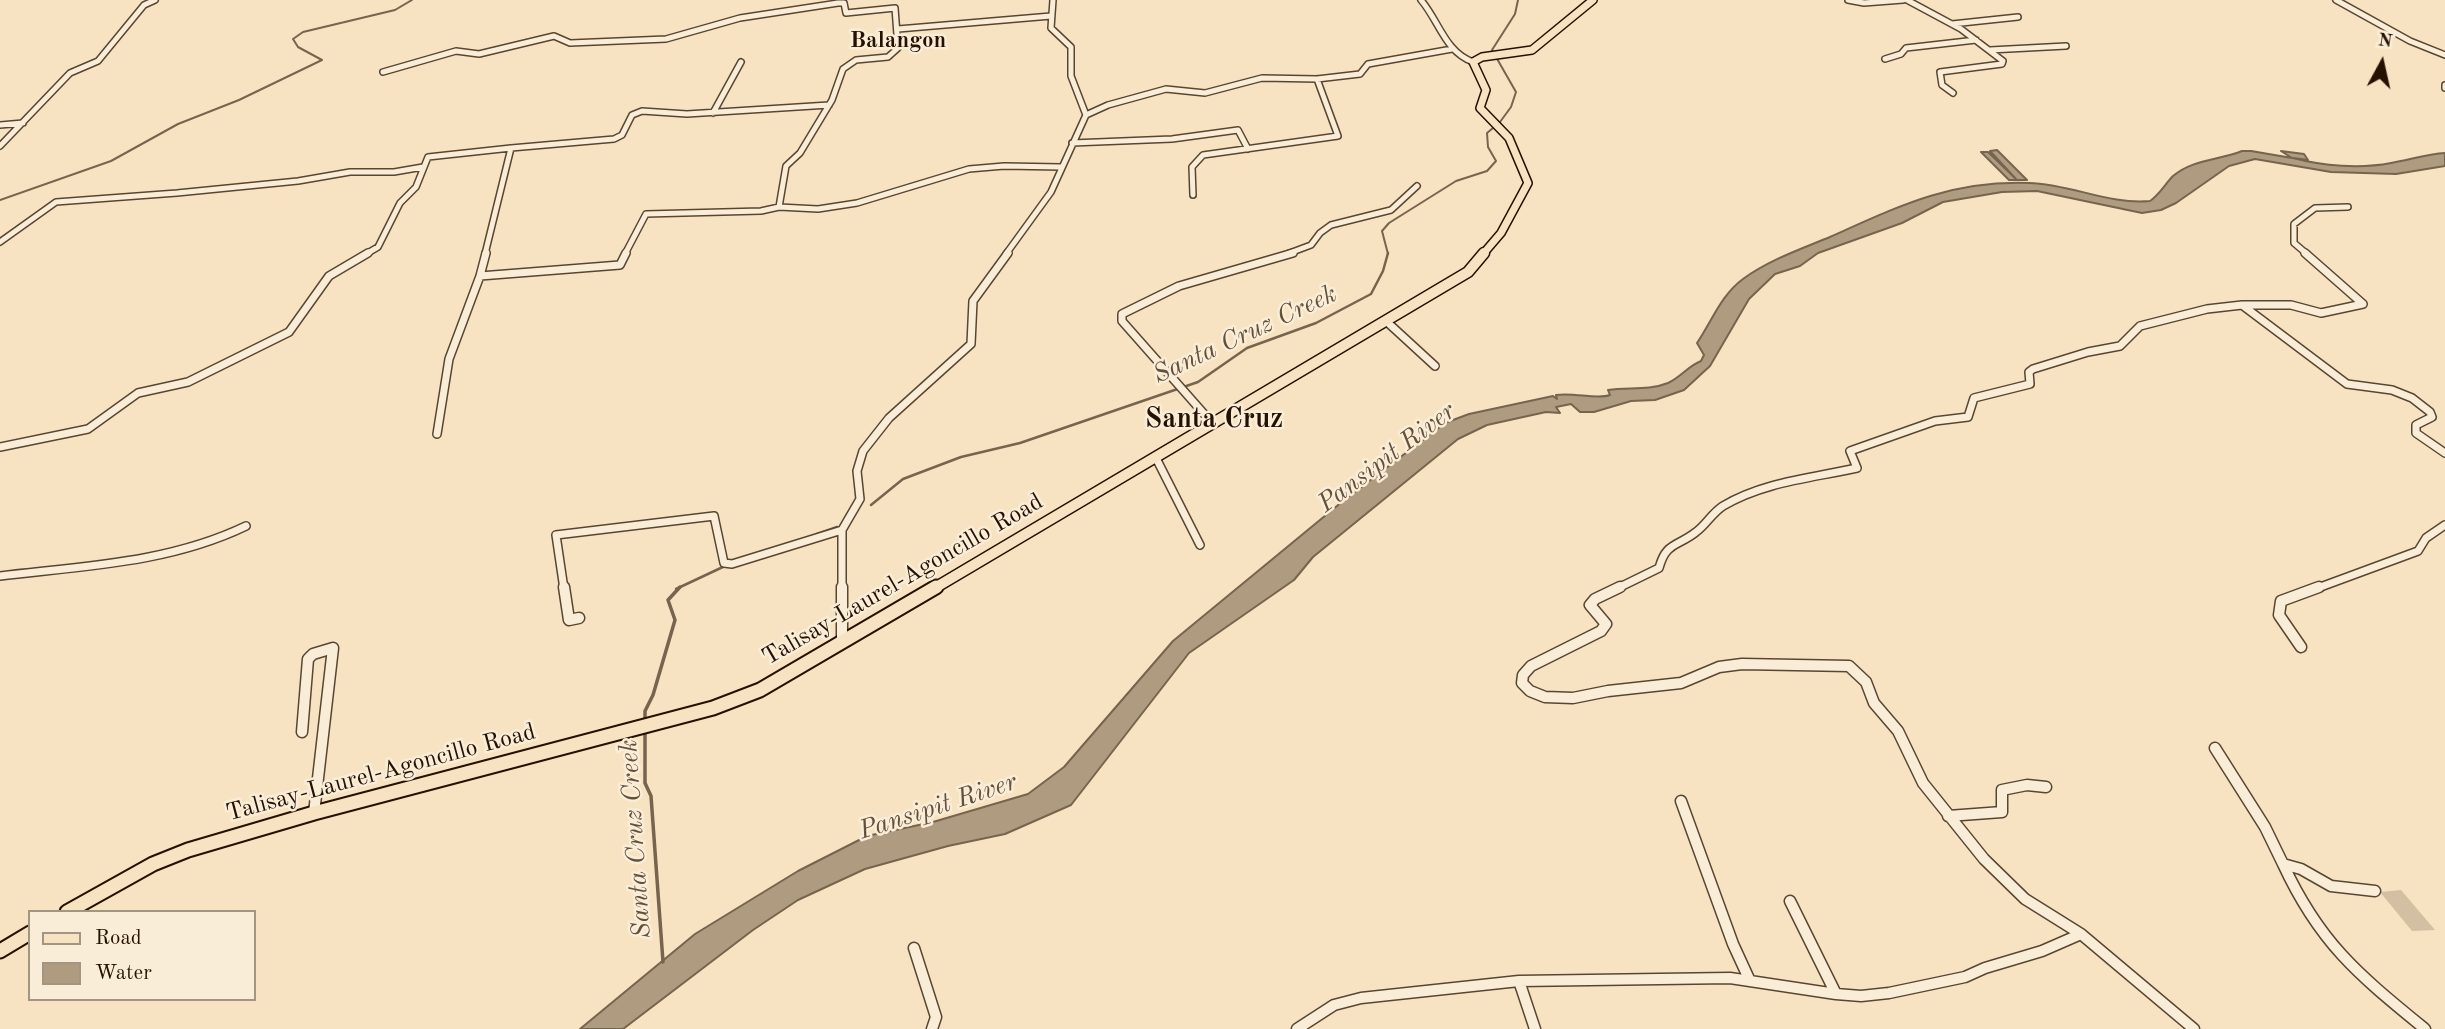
<!DOCTYPE html>
<html>
<head>
<meta charset="utf-8">
<style>
  body { margin:0 }
  #map { position:relative; width:2445px; height:1029px; overflow:hidden; background:#f7e3c1; font-family:"Old Standard TT",serif }
  canvas { display:block }
  .legend { position:absolute; left:28px; top:910px; width:228px; height:91px; box-sizing:border-box; background:#faedd7; border:2px solid #a49582; margin:0; padding:9px 12px; list-style:none; font-size:21px; color:#241102 }
  .legend li { display:flex; align-items:center; gap:14px; height:35px }
  .legend b { width:35px; border:2px solid #a49582 }
  .north { position:absolute; left:2347px; top:28px; width:70px; height:70px; -webkit-text-stroke:5px #faedd7; paint-order:stroke; rotate:8deg; font-size:19px; font-weight:700; line-height:28px; text-align:center; color:#241102 }
  .north::after { content:''; display:block; margin:auto; width:24px; height:32px; background:#241102; clip-path:polygon(50% 0,100% 100%,50% 72%,0 100%) }
</style>
</head>
<body>
<div id="map">
<canvas width="2445" height="1029"></canvas>
<ul class="legend">
<li><b style="height:9px;background:#f7e3c1"></b>Road</li>
<li><b style="height:19px;background:#af9c80"></b>Water</li>
</ul>
<div class="north">N</div>
</div>
<script>
const g = document.querySelector('canvas').getContext('2d');
g.lineJoin = 'round';
function fillPath(path, color) { g.fillStyle = color; g.fill(path, 'evenodd'); }
function stroke(path, color, width, dash) { g.strokeStyle = color; g.lineWidth = width; g.lineCap = dash ? 'butt' : 'round'; g.setLineDash(dash || []); g.stroke(path); }
function drawText(font, color, halo, rows, align = 'center') {
  g.font = font + ' "Old Standard TT",serif'; g.lineWidth = 5; g.setLineDash([]); g.textBaseline = 'middle'; g.strokeStyle = halo; g.fillStyle = color; for (const [text, x, y, turn = 0] of rows) {
    g.save(); g.translate(x, y); g.rotate((+turn || 0) * Math.PI / 180); g.textAlign = isNaN(turn) ? turn : align; if (halo) g.strokeText(text, 0, 0); g.fillText(text, 0, 0); g.restore();
  }
}
fillPath(new Path2D(`
  M2401,890L2435,930L2412,931L2380,892Z`), '#d3bfa1');
const water = new Path2D(`
  M1997,150L2027,180H2009L1981,152H1988L2016,179L1990,151Z
  M2242,151H2251L2292,158L2281,151L2304,154L2308,160L2293,158C2323,166 2360,169 2391,163C2409,160 2427,154 2445,153V166L2396,174L2331,172L2255,159L2229,166L2176,203L2161,210L2142,213L2037,191L2002,192L1943,202L1902,223L1818,253L1800,266L1775,274L1749,299L1710,366L1684,390L1655,400L1631,401L1594,412H1580L1571,404L1556,407L1560,413L1546,412L1487,425L1458,439L1313,557L1294,580L1189,653L1071,805L1005,834L948,846L865,869L798,900L753,930L623,1029H580L695,934L798,871L867,836L933,822L1028,794L1064,767L1173,641L1343,501L1445,423L1469,414L1553,396L1557,399L1556,395C1574,392 1597,400 1610,395L1608,390C1629,387 1648,391 1668,383C1681,377 1688,366 1701,361L1704,355L1697,343C1712,321 1721,295 1743,279C1769,260 1801,249 1830,237C1899,206 1951,180 2029,183C2071,184 2109,205 2150,201C2160,194 2165,184 2173,176C2193,159 2220,160 2242,151Z`);
fillPath(water, '#af9c80');
stroke(water, '#77644e', 2);
stroke(new Path2D(`
  M1500,122L1511,107L1516,92L1492,50L1515,14L1518,0
  M0,200L111,161L178,124L239,100L322,60L298,47L293,39L303,32L395,10L412,0
  M1388,254L1382,231L1389,223L1456,181L1487,171L1496,161L1488,147L1487,133L1493,128`), '#77644e', 2);
stroke(new Path2D(`
  M871,505L903,479L961,457L1020,443L1198,382L1247,348L1316,323L1371,294L1383,271L1388,253
  M817,534L837,527
  M676,589L725,566`), '#77644e', 2.5);
stroke(new Path2D(`
  M645,719V711L653,695L675,620L668,600L680,587
  M645,729V783L651,796L663,962`), '#77644e', 3.5);
const minorFar2 = new Path2D(`
  M1421,0C1439,21 1445,52 1473,62
  M1848,0L1864,3L1903,0
  M1907,0L1961,29L2003,61L2002,64L1940,72L1942,85L1953,93
  M2336,0L2410,41L2445,55
  M1952,24L2018,17
  M898,29L1051,16
  M1990,50L2066,46
  M1885,59L1901,54L1906,48L1976,40
  M383,72L456,51L479,54L554,36L570,43L666,39L740,18L838,3H844L846,13L895,8L898,48L888,57L856,60L843,69L832,100L800,153L786,166L779,207L761,211L646,214L625,254
  M2445,85V88
  M713,113L741,62
  M1086,115L1108,105L1166,89L1205,93L1262,78L1317,79L1360,74L1368,64L1452,49
  M0,125L23,123
  M1072,143L1172,139L1238,130L1248,149
  M0,146L70,73L98,61L144,5L155,0
  M511,148L614,139L622,135L632,115L642,111L687,114L829,105
  M1193,195L1192,167L1203,155L1338,136L1317,79
  M779,207L818,209L857,203L969,169L1004,166L1061,167
  M0,242L56,202L177,193L298,181L350,172H394L423,167
  M366,254L378,247L400,203L416,187L428,157L511,148L485,254
  M1006,254L1051,192L1086,115L1071,76V47L1051,28L1053,0
  M1287,254L1311,245L1320,233L1331,225L1391,210L1417,186
  M2307,254L2294,243V224L2315,208L2348,207`);
const minorFar1 = new Path2D(`
  M480,276L620,265L626,253
  M2242,305H2291L2321,313L2363,304L2305,253
  M1386,321L1435,366
  M1213,424L1122,321V314L1179,286L1293,253
  M437,434L449,359L480,276L486,253
  M0,447L88,429L138,393L188,382L289,332L329,276L368,253
  M1156,458L1200,545
  M0,576C84,566 169,563 246,526
  M564,589L556,535L714,516L724,563L732,564L842,530
  M842,589V530L860,499L857,471L863,451L889,418L971,344L973,301L1008,253
  M1616,589L1659,568C1666,542 1677,547 1696,532C1706,525 1712,513 1723,506C1763,482 1812,478 1857,468L1850,451L1935,421L1968,417L1974,398L2030,384L2029,372L2033,369L2088,352L2120,346L2140,326L2207,309L2242,305L2347,384L2392,390L2412,398L2430,412L2432,417L2416,425V433L2445,453
  M2315,589L2418,551L2426,538L2445,525`);
const minor = new Path2D(`
  M564,587L569,620L579,618
  M842,587V642
  M1620,587L1595,599L1590,605L1606,624L1601,631L1531,666L1523,675L1522,683L1530,691L1545,697L1573,698L1608,691L1681,683L1719,667L1742,664L1849,666L1866,682L1874,703L1898,731L1923,783L1984,859L2025,899L2081,934L2194,1029
  M2301,647L2279,615L2281,601L2319,587
  M302,732L308,659L313,654L333,648L314,813
  M2215,748L2265,827L2283,864
  M1681,801L1733,944L1750,981
  M1948,816L2002,812V790L2027,785L2046,787
  M2375,891L2331,886L2301,869L2283,864C2320,944 2359,975 2425,1029
  M1790,901L1836,994
  M914,948L936,1017L932,1029
  M1519,981L1535,1029
  M1297,1029L1334,1005L1361,998L1519,981L1730,978L1836,994L1861,996L1889,993L1965,977L1985,968L2042,951L2081,934`);
const majorFar2 = new Path2D(`
  M1483,254L1501,233L1528,183L1509,138L1480,108L1486,90L1473,62L1482,57L1532,50L1593,0`);
const majorFar1 = new Path2D(`
  M933,589L1468,272L1484,253`);
const major = new Path2D(`
  M67,912L153,864L188,850L314,813L713,708L760,690L936,587
  M0,951L30,933`);
stroke(minorFar2, '#594632', 8);
stroke(minorFar1, '#594632', 10);
stroke(minor, '#594632', 13);
stroke(majorFar2, '#241102', 10);
stroke(majorFar1, '#241102', 13);
stroke(major, '#241102', 17);
stroke(minorFar2, '#faedd7', 5);
stroke(minorFar1, '#faedd7', 7);
stroke(minor, '#faedd7', 10);
stroke(majorFar2, '#f7e3c1', 7);
stroke(majorFar1, '#f7e3c1', 10);
stroke(major, '#f7e3c1', 13);
drawText('bold 23px', '#241102', '#faedd7', [
  ["Balangon",898,41]
]);
drawText('24px', '#241102', '#faedd7', [
  ["Talisay-Laurel-Agoncillo Road",903,580,-30],
  ["Talisay-Laurel-Agoncillo Road",381,773,-15]
]);
drawText('italic 26px', '#63503b', '#faedd7', [
  ["Santa Cruz Creek",1245,335,-25],
  ["Pansipit River",1387,458,-37],
  ["Pansipit River",938,807,-18],
  ["Santa Cruz Creek",636,839,-94]
]);
drawText('bold 28px', '#241102', '#faedd7', [
  ["Santa Cruz",1214,420]
]);
</script>
</body>
</html>
